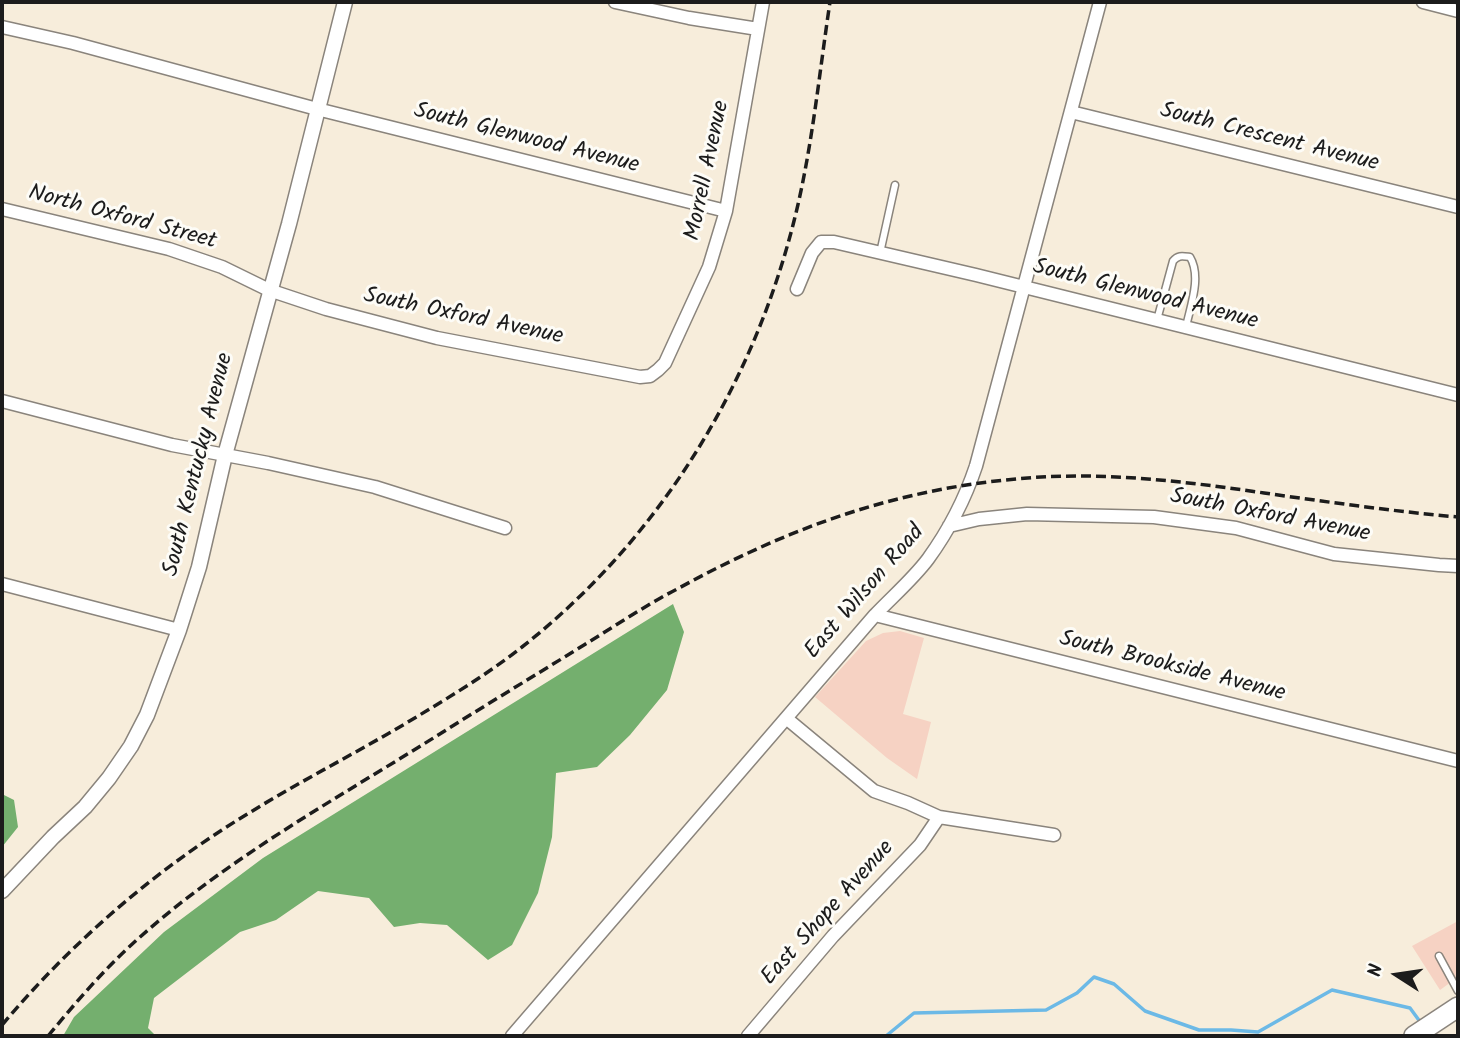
<!DOCTYPE html>
<html>
<head>
<meta charset="utf-8">
<style>
  body { margin:0 }
  #map { position:relative; width:1460px; height:1038px; overflow:hidden; background:#f7eddb; font-family:Kalam,sans-serif }
  canvas { display:block }
  .frame { position:absolute; inset:0; border:4px solid #1c1c1c; pointer-events:none }
  .north { position:absolute; left:1362px; top:940px; width:70px; height:70px; -webkit-text-stroke:5px #fdfcf7; paint-order:stroke; rotate:282deg; font-size:19px; font-weight:700; line-height:28px; text-align:center; color:#1c1c1c }
  .north::after { content:''; display:block; margin:auto; width:24px; height:32px; background:#1c1c1c; clip-path:polygon(50% 0,100% 100%,50% 72%,0 100%) }
</style>
</head>
<body>
<div id="map">
<canvas width="1460" height="1038"></canvas>
<div class="frame"></div>
<div class="north">N</div>
</div>
<script>
const g = document.querySelector('canvas').getContext('2d');
g.lineJoin = 'round';
function fillPath(path, color) { g.fillStyle = color; g.fill(path, 'evenodd'); }
function stroke(path, color, width, dash) { g.strokeStyle = color; g.lineWidth = width; g.lineCap = dash ? 'butt' : 'round'; g.setLineDash(dash || []); g.stroke(path); }
function drawText(font, color, halo, rows, align = 'center') {
  g.font = font + ' Kalam,sans-serif'; g.lineWidth = 6; g.setLineDash([]); g.textBaseline = 'middle'; g.strokeStyle = halo; g.fillStyle = color; for (const [text, x, y, turn = 0] of rows) {
    g.save(); g.translate(x, y); g.rotate((+turn || 0) * Math.PI / 180); g.textAlign = isNaN(turn) ? turn : align; if (halo) g.strokeText(text, 0, 0); g.fillText(text, 0, 0); g.restore();
  }
}
fillPath(new Path2D(`
  M900,631L924,638L903,714L931,722L917,779L887,758L815,697L866,641L883,633Z
  M1458,921V977L1440,990L1412,946Z`), '#f6d2c3');
fillPath(new Path2D(`
  M673,604L684,632L667,690L630,735L597,767L556,773L552,837L538,893L512,945L488,960L447,925L420,923L394,927L369,898L318,891L276,920L240,932L154,998L148,1028L156,1036H63L74,1017L164,932L263,858Z
  M2,794L14,800L18,827L2,847Z`), '#74af6e');
stroke(new Path2D(`
  M886,1036L914,1013L1046,1010L1077,993L1094,977L1114,984L1145,1011L1199,1030H1231L1258,1032L1332,990L1410,1008L1421,1023`), '#6cb9e6', 3.5);
const service = new Path2D(`
  M880,253L895,185
  M1157,320L1173,261C1178,255 1182,256 1190,257C1202,277 1190,307 1186,327
  M1439,956L1458,991`);
const minor = new Path2D(`
  M615,2L689,18L758,29
  M1423,2L1458,11
  M2,27L73,43L317,109L726,211
  M1071,112L1458,207
  M2,209L169,249L222,267L269,290L326,309L437,338L640,377L650,376L658,370L665,363L709,267L726,211L763,2
  M797,289L812,253L821,242H834L976,275L1458,395
  M2,401L172,445L268,463L375,487L505,528
  M949,526L979,519L1027,514L1154,517L1236,528L1334,554L1439,565L1458,566
  M2,584L179,630
  M875,615L1458,761
  M786,718L874,791L908,803L939,817L1054,835
  M512,1036L875,615C892,597 913,579 928,559C949,530 965,499 976,466L1100,2
  M748,1036L833,936L920,845L939,817`);
const tertiary = new Path2D(`
  M2,891L53,837L85,807L109,778L131,746L147,715L179,630L199,567L225,455L289,224L345,2`);
const primary = new Path2D(`
  M1414,1036L1458,1007`);
stroke(service, '#8a847c', 9);
stroke(minor, '#8a847c', 15);
stroke(tertiary, '#8a847c', 17);
stroke(primary, '#8a847c', 22);
stroke(service, '#fff', 6);
stroke(minor, '#fff', 12);
stroke(tertiary, '#fff', 14);
stroke(primary, '#fff', 19);
stroke(new Path2D(`
  M2,1025C72,942 156,869 249,813C304,779 362,750 418,716C453,695 489,673 522,647C658,540 752,388 794,221C812,150 819,75 830,2
  M48,1036C73,1006 99,975 128,948C218,864 331,802 435,737C484,706 534,676 584,645C615,626 646,605 679,588C732,559 788,533 846,514C901,496 958,484 1016,479C1107,470 1196,483 1285,496C1343,504 1400,512 1458,517`), '#1c1c1c', 3.5, [10, 5]);
drawText('23px', '#1c1c1c', '#fdfcf7', [
  ["South Crescent Avenue",1269,139,14],
  ["South Glenwood Avenue",526,140,14],
  ["Morrell Avenue",709,171,-78],
  ["North Oxford Street",122,219,15],
  ["South Glenwood Avenue",1145,296,14],
  ["South Oxford Avenue",463,318,12],
  ["South Kentucky Avenue",200,465,-76],
  ["South Oxford Avenue",1270,517,11],
  ["East Wilson Road",866,593,-49],
  ["South Brookside Avenue",1172,668,14],
  ["East Shope Avenue",829,914,-48]
]);
</script>
</body>
</html>
